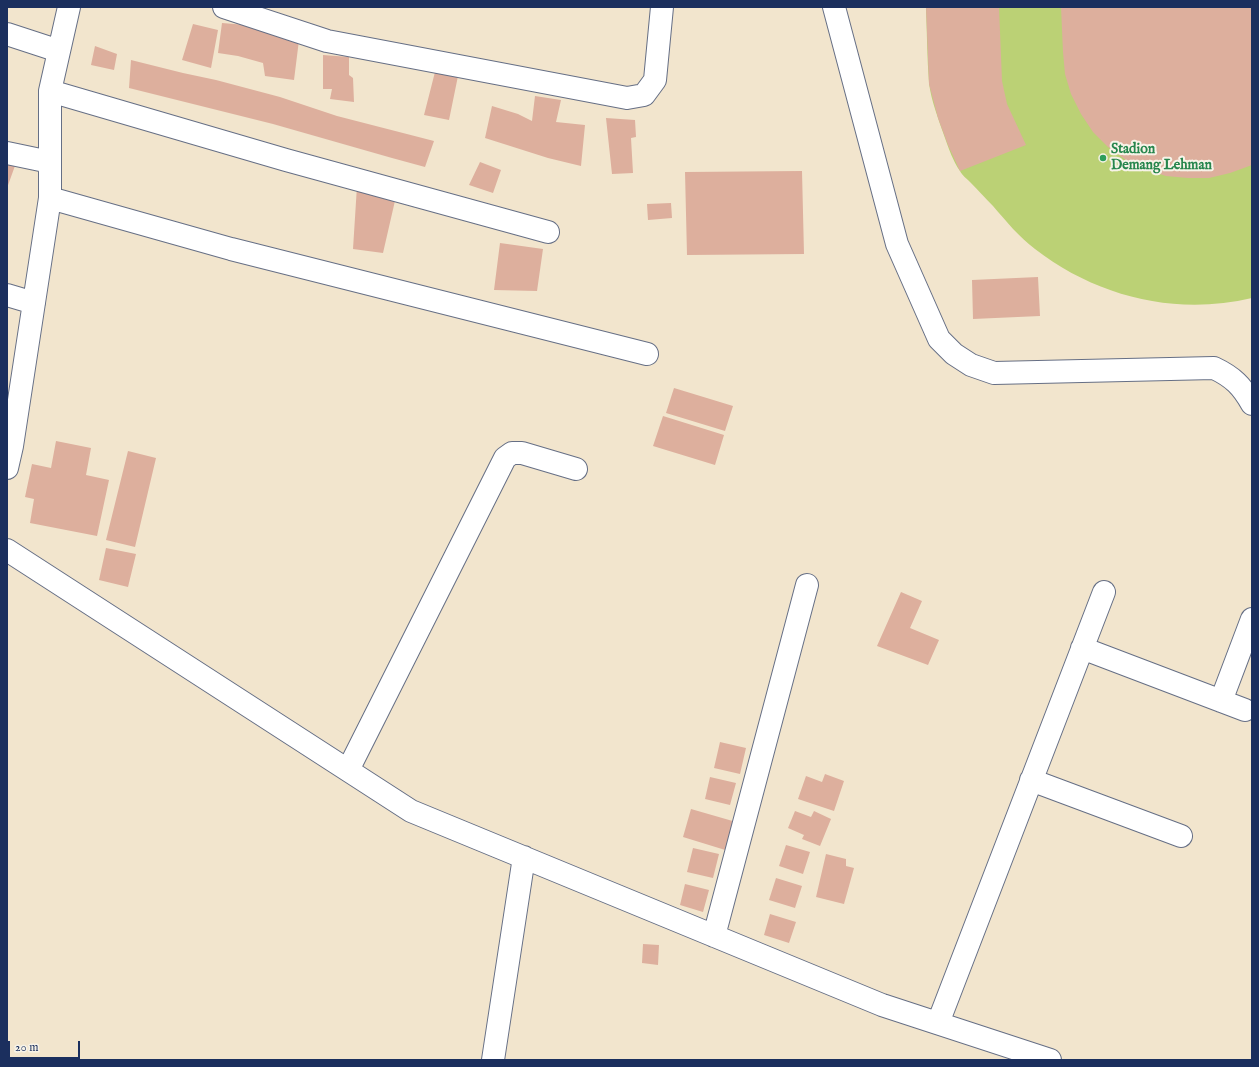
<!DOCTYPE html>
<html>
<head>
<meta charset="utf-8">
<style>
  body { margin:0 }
  #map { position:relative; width:1259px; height:1067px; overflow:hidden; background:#f2e5cd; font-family:"IM FELL English",serif }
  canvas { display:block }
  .frame { position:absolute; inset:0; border:8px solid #1b2f5e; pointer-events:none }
  .scale { position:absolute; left:8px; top:1041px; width:72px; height:18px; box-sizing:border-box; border:2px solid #1b2f5e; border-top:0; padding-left:5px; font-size:12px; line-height:14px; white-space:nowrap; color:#1b2f5e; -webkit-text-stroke:3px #f7f3e8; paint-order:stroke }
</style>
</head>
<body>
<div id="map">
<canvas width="1259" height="1067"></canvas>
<div class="frame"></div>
<div class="scale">20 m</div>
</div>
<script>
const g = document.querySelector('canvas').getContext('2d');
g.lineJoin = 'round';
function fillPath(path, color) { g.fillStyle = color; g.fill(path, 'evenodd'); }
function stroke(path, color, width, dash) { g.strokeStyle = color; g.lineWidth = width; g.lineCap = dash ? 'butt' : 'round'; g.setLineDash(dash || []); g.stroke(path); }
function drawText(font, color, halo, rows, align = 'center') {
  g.font = font + ' "IM FELL English",serif'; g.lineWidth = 4; g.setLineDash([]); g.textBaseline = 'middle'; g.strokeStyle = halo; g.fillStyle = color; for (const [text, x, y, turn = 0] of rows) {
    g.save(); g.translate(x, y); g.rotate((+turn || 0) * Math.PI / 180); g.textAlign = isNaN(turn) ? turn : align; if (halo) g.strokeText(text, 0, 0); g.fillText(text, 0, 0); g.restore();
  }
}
fillPath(new Path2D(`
  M926,7H1252V298C1176,316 1097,297 1035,249C1019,237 1006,221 993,206C985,198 978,190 970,182C967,179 962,175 960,171C953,161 949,149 945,138C939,121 931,100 929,83C927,58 927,32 926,7Z`), '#bbd175');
fillPath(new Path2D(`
  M926,7H999L1002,81L1007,104L1026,145L960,171L948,145L938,118L929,84Z
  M1061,7H1252V165L1230,173L1209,178H1188L1166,176L1145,169L1126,160L1108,147L1093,132L1081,114L1071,94L1065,74L1063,52Z
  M222,23L246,25L299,40L294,80L265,76L263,63L238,56L218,53Z
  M193,24L218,30L211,68L182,60Z
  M95,46L117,54L114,70L91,65Z
  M323,55L349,57V75L353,78L354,102L330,99L332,89H323Z
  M131,60L183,73L216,80L280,97L337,116L434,141L425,167L392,158L273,124L129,88Z
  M435,72L458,76L449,120L424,115Z
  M535,96L561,100L556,122L585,125L581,166L548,158L485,138L492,106L518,114L532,121Z
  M606,118L635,120L636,137L631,138L633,173L612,174Z
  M7,160L16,163L7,188Z
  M480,162L501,170L493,193L469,185Z
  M802,171L804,254L687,255L685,172Z
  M357,186L397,192L383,253L353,249Z
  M671,203L672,218L648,220L647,204Z
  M500,243L543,249L537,291L494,290Z
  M1038,277L1040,316L973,319L972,280Z
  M674,388L733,406L725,431L666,413Z
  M663,416L724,435L715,465L653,446Z
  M56,441L91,448L86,475L109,480L97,536L30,523L34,499L25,497L32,464L51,468Z
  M128,451L156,458L135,547L106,540Z
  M106,548L136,554L128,587L99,580Z
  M901,592L922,601L910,628L939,640L928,665L877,646Z
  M720,742L746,748L740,774L714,768Z
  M825,774L844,781L834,811L798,799L806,776L822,782Z
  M710,777L736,783L730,805L705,799Z
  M691,809L743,824L735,853L683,837Z
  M795,811L811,817L814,811L831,819L820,846L802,839L804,835L788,828Z
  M786,845L810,852L803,874L779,866Z
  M693,848L719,854L713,878L687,872Z
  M826,854L846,859V866L854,868L844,904L816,897Z
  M776,878L802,886L795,908L769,900Z
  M685,884L709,890L703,912L680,905Z
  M770,914L796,922L789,943L764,935Z
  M643,944L659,945L658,965L642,963Z`), '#ddaf9d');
const minor = new Path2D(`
  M224,7L327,41L627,98L644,95L655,80L662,7
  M834,7L897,244L939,339L954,354L971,365L994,373L1214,368C1233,377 1242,386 1252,404
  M7,34L59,51
  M50,91L286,160L548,232
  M7,153L50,162
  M50,198L231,249L647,354
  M7,295L34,303
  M7,468L12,446L50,198V91L69,7
  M7,550L411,811L882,1005L1050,1060
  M1082,648L1245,710
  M1221,701L1252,619
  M348,770L505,458L512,453H522L576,469
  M1031,780L1181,836
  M714,936L807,585
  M938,1023L1104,592
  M493,1060L524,857`);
stroke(minor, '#666f85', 24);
stroke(minor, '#fff', 22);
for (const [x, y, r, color] of [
  [1103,158,4,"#2e9e5b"]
]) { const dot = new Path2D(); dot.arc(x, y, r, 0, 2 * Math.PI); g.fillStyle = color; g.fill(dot); stroke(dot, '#f7f3e8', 1.5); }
drawText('bold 14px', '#27864d', '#f7f3e8', [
  ["Stadion",1111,150],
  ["Demang Lehman",1111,166]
], 'left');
</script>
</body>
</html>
